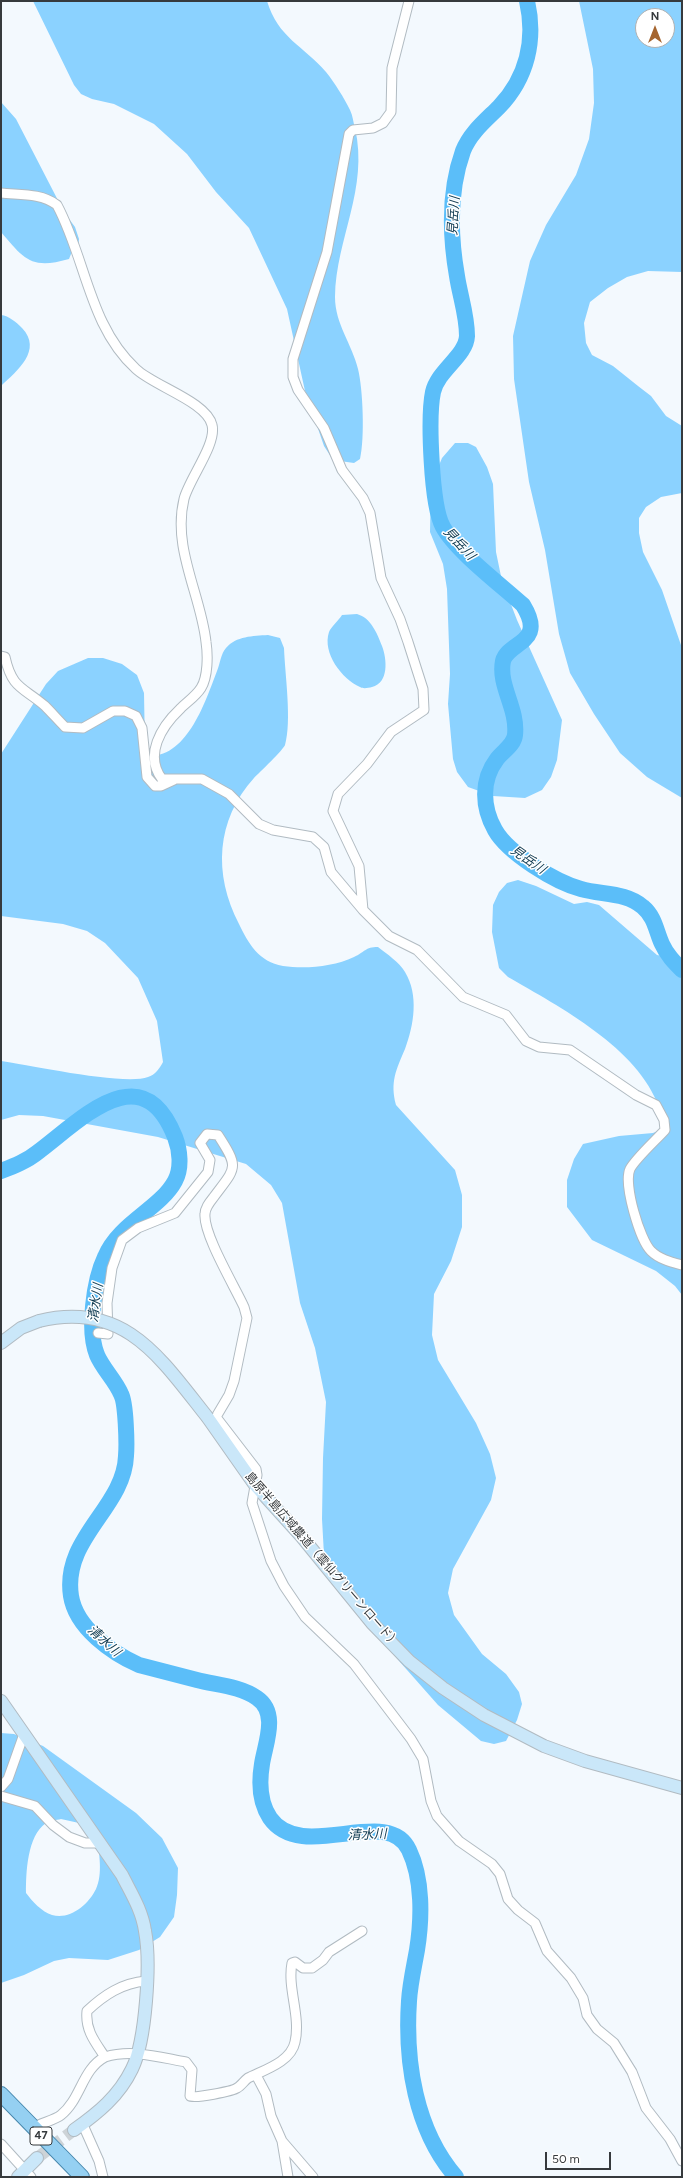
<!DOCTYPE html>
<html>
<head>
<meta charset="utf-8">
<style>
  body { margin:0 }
  #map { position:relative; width:683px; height:2178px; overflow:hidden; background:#f3f9fe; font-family:Figtree,sans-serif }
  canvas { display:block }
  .frame { position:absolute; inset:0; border:2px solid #363a3d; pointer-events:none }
  .north { position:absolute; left:635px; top:8px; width:40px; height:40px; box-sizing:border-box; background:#fff; border:1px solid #afb0b1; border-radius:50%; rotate:0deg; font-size:11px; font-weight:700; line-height:16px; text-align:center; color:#363a3d }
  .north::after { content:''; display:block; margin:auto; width:14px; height:18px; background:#a5652f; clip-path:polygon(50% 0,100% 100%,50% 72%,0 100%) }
  .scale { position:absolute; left:545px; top:2152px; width:66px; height:18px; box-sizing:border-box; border:2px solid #363a3d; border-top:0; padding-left:5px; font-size:12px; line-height:14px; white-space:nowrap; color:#363a3d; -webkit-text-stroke:3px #fff; paint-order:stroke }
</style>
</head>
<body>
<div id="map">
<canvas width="683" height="2178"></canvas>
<div class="frame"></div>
<div class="north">N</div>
<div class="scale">50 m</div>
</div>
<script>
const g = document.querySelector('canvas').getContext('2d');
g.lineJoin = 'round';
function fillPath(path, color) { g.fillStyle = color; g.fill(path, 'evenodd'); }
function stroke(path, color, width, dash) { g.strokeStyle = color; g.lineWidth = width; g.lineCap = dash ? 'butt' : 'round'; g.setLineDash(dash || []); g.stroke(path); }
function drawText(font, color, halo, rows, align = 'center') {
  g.font = font + ' Figtree,"Noto Sans JP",sans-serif'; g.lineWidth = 3; g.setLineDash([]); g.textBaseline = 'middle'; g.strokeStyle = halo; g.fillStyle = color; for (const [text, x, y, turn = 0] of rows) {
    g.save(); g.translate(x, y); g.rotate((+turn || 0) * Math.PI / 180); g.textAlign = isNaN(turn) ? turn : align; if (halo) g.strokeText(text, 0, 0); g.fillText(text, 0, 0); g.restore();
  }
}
fillPath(new Path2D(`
  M33,1H267C278,38 304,46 326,72C335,83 344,98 350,110C353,116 353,122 355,128C369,189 336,238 335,297C335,324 352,344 358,369C363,389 365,438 360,459L354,463L333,460L324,446L305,391L287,309L249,228L216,192L187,154L154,124L114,104L92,99L81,94L74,85Z
  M579,1H682V272L648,271L627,277L608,288L590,302L584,323L586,343L592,355L613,366L638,386L651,396L666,416L682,426V493L661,497L646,507L639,518V533L643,552L662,590L682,648V798L647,777L620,753L594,714L570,673L559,634L545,550L529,482L514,379L513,336L530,261L546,225L576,175L589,139L594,103L593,69ZM643,16H667V40H643Z
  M1,102L16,119L64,212L75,227L79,239L78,248L73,249L69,259C31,270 24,259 1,232Z
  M1,315C9,316 16,322 22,328C43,350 17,371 1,386Z
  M455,443H468L476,447L487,467L493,484L496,552L502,581L517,620L562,720L557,760L551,777L542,790L525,798L493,796L468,787L457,772L453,759L448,704L450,674L447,589L443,564L430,532L431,485L442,458Z
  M357,614C371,618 377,633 382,646C387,659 389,683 372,687C368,688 363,689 360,687C342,679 322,653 329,632C331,627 339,620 342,615Z
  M268,635L280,638L284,648C285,675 292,721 285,745C284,749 259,773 254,778C216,820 213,874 239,924C248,943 259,962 283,966C305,969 333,967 354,957C365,952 365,947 378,947C387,954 399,962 405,972C419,995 414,1025 405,1049C396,1070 390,1082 396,1105L455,1170L462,1195V1227L451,1261L434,1294L432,1335L438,1360L476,1423L490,1454L496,1478L491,1500L453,1569L448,1593L454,1615L482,1654L506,1674L519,1692L522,1704L517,1720L506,1741L494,1744L481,1741L438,1705L339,1593L324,1555L322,1519L323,1458L326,1402L315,1348L300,1303L282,1203L271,1185L246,1164L158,1137L43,1116L19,1115L1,1120V1061C30,1065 125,1086 148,1077C155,1075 160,1068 163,1062L157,1021L138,978L105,943L87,931L63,924L1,916V754L46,684L58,671L88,658H103L122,664L137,675L144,693L145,750L150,756C188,756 206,700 217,671C220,664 221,653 226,648C236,636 253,636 268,635Z
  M518,880L536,886L574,904L587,902L599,905L657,955L682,960V1295L675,1286L656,1271L592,1240L567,1207V1180L574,1159L583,1144L619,1136L653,1133L662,1129C661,1122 662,1114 659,1107C638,1048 560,1007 508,977L499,968L492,932L493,905L499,892L507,883Z
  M1,1733L14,1734L43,1746L136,1813L162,1838L178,1868L177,1895L174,1917L160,1937L139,1950L108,1960L69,1958L54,1961L24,1975L1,1983ZM61,1819L79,1823L97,1837C99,1853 103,1874 96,1889C88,1905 70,1920 52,1915C42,1912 32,1901 26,1893C26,1873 27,1836 46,1823C49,1821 56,1820 61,1819Z`), '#8bd2ff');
stroke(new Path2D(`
  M527,1C536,40 527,78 499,107C485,121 470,133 463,151C449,190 450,236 457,276C460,296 467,315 467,336C466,356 438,370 433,392C428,416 431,506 443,527C456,551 501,585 523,605C547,644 508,641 503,661C498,686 518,708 515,735C514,745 503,751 497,759C481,780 482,807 495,830C508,853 555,882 581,889C602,895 626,892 643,907C655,917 656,931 662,944C667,955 674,962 682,970
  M1,1171C14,1166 27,1161 38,1152C82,1119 142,1054 175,1137C180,1150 182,1168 175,1181C160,1209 119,1223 105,1257C94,1280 87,1330 97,1355C103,1369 115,1380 121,1394C126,1403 127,1444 126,1456C124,1508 62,1538 71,1596C76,1628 112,1653 139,1665C158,1670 177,1675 197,1680C216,1685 240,1686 257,1698C279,1713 265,1744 262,1764C259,1782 260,1803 270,1818C302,1864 388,1804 409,1850C423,1879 422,1919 417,1950C414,1967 410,1984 409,2001C405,2061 415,2130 456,2177`), '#5bbef9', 16);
stroke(new Path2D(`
  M37,2158L74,2130`), '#cdd3d7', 12, [12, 6]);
const street = new Path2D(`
  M1,193C21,195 41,193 57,205C86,259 89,326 136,369C154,386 207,402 212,425C217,444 189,479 184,499C172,548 201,595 206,642C208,655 208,677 201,688C196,696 187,702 180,709C161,727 144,755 162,779H202L229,794L259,824L273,830L313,837L324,847L331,872L363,910L389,936L417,950L463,997L506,1015L526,1041L539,1047L570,1050L636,1095L656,1105L664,1120L665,1130C657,1139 635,1159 630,1169C623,1184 640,1240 651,1251C659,1259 671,1262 682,1265
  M1,656L5,657C12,689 23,687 45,706C52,713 58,720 65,727L83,728L113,711H125L136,716L142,728L147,777L155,786H161L174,780
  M363,910L359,866L333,811L338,794L367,764L391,732L424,710L423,689L408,642L400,619L381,578L370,513L363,498L342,470L324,428L298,390L293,377V359L327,252L349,134L353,130L373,128L383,123L391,112L392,68L409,1
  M98,1333L108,1334L107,1303L112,1268L122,1240L138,1228L175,1213L208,1172L210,1160L200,1143L207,1134L218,1135C240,1169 236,1167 213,1198C209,1203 205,1208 205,1214C203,1234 235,1287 244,1307L247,1318L234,1381L229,1395L216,1417L256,1469L257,1475L252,1503L271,1561L284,1586L305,1617L354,1664L411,1739L423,1759L431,1801L437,1816L459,1841L492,1864L500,1874L508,1899L518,1910L535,1923L547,1951L571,1978L583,1998L587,2015L597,2029L614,2043L632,2072L646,2108L670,2139L682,2161
  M1,1787L8,1779L24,1734
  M1,1796L35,1806L53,1825L69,1837L85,1843H100
  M105,2057C132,2049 158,2057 186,2062L192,2070L190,2096C194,2099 233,2091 237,2088C241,2086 244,2081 248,2078C264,2070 291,2062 295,2042C301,2016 287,1988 292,1963L295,1962L303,1968H312L323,1960L329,1952L362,1931
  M256,2075L266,2094L271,2116L282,2141L313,2177
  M83,2125L99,2161L103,2177
  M33,2128C41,2123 55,2120 61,2115C81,2099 82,2069 105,2057C95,2042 85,2030 87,2011C104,1995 122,1983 146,1981
  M282,2141L288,2177
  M1,2144L31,2177`);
const secondary = new Path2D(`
  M1,1343L21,1328L39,1321
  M208,1418L255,1485L302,1537L372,1623L409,1661L443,1688L484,1715L544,1746L585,1761L682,1788
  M1,1701L122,1875C131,1893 142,1910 145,1931C151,1962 146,2041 132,2069C119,2096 98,2113 74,2130
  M18,2177L37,2158`);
const primary = new Path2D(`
  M1,2094L82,2177`);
stroke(street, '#b1bbc2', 11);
stroke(secondary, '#b1bbc2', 14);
stroke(primary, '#4687ad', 16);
stroke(street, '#fff', 9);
stroke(secondary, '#cae7f9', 12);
stroke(primary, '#95d0f2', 14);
const secondaryBridge = new Path2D(`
  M39,1321C125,1300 161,1359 208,1418`);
stroke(secondaryBridge, '#b1bbc2', 14, []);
stroke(secondaryBridge, '#cae7f9', 12);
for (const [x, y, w] of [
  [41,2136,22]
]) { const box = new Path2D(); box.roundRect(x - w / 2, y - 9, w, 18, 3); g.fillStyle = '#fff'; g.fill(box); stroke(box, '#363a3d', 1); }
drawText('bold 11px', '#363a3d', null, [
  ["47",41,2136]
]);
drawText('12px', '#363a3d', '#fff', [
  ["島原半島広域農道（雲仙グリーンロード）",322,1560,49]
]);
drawText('italic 13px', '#0f3a51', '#fff', [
  ["見岳川",454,216,-86],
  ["見岳川",459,544,47],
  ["見岳川",528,860,35],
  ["清水川",96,1303,-82],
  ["清水川",104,1641,42],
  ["清水川",367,1835,-2]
]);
</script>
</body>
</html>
